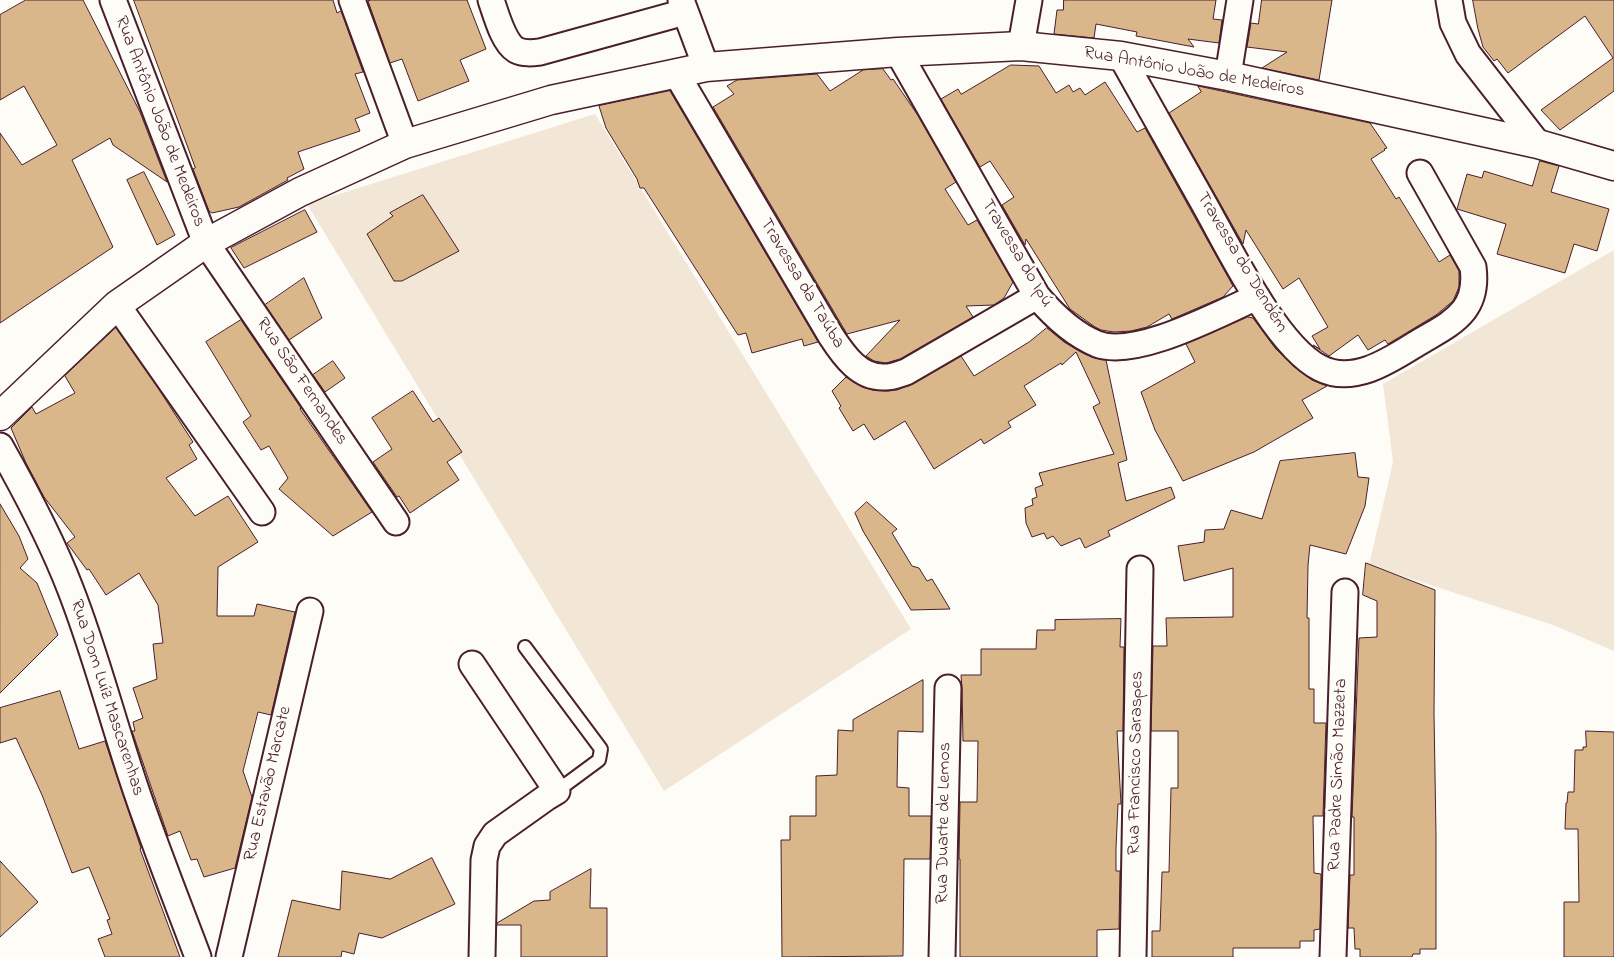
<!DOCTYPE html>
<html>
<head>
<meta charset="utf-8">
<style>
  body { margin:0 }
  canvas { display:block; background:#fdfcf7 }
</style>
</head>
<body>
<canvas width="1614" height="957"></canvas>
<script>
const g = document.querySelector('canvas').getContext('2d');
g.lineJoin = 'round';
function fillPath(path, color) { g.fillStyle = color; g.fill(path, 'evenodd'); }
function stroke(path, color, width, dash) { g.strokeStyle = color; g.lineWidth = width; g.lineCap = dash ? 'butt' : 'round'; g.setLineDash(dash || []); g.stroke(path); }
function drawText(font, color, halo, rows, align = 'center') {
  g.font = font + ' "Indie Flower",sans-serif'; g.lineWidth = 5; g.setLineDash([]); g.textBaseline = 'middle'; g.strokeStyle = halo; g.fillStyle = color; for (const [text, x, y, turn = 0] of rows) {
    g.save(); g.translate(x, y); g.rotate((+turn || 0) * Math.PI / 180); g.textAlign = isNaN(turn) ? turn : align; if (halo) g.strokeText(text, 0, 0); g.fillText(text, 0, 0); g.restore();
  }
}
fillPath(new Path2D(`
  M595,114L911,629L664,791L307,204Z
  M1614,250V651L1553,625L1369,565L1393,462L1383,384Z`), '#f2e7d7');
const building = new Path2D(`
  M26,0H83L140,112L167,182L113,145L110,138L72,160L113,247L0,323V133L22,165L57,145L24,86L0,100V15Z
  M134,0H333L337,13L341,11L363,72L355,74L370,113L355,119L360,131L298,152L304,169L287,178L288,180L239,207L212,213L209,211L193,169L195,168Z
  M372,0H467L486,49L460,60L469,81L418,101L402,59L390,63L368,1Z
  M1064,0H1216L1213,19L1222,20L1219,43L1188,39L1194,47L1136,36L1137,32L1096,24L1094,38L1054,34L1057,10H1063Z
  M1262,0H1332L1319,80L1262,68L1287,52L1247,47L1251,23L1258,24Z
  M1473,0H1614V91L1560,130L1541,110L1613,58L1585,16L1508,73L1497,59L1494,61L1483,47L1478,29Z
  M1011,65L1039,66L1056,93L1069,85L1073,92L1080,88L1085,95L1105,82L1137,132L1145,128L1233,286L1223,297L1172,319L1169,314L1147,327L1131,331L1114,332L1101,330L1095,327L1070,309L1026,239L1025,245L1002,205L1014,197L990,161L980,167L941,99L958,89L961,94Z
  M883,69L891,80L893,79L917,114L956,182L945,189L968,225L977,220L1013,282L1004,298L994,305L966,306L973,317L900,359L886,363L874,361L866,356L900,320L847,334L713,107L734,94L727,86L737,80L817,74L830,91L863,70Z
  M1198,86L1370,123L1387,148L1384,149L1385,150L1371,159L1396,199L1399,197L1439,262L1450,255L1459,271V287L1453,301L1436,315L1388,344L1385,340L1368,350L1358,335L1329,356L1313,345L1320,349L1312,336L1328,327L1299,278L1283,289L1246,230L1243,244L1169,113L1201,92Z
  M670,91L818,342L804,346L802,339L752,353L746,333L738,335L644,188H640L637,179L606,128L599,106Z
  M1540,161L1559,166L1551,192L1609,209L1597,251L1574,244L1565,273L1497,254L1506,224L1457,209L1467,174L1482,178L1484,171L1532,186Z
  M144,172L175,235L157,245L127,180Z
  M423,195L459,251L402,281H394L367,234L393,216L390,213Z
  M305,210L317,232L244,268L231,248Z
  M304,278L322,318L289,340L265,305Z
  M1248,317L1253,318L1275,348L1293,366L1312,380L1327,386L1302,400L1313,418L1254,452L1183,481L1155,430L1141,392L1195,362L1186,344Z
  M241,320L301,408L300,409L372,512L333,536L279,489L288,478L269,446L261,450L243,422L251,416L206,342Z
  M116,328L158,388L193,442L189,445L197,459L166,478L195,516L228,496L258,542L218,567L217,616H254L257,604L295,612L271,715L258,712L243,771L252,797L235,868L204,877L197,859L191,860L180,831L168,836L132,731H135L133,722L143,718L133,688L157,679L153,644L163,643L158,605L139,573L106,595L89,569L87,570L67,543L75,537L44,497L26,463L11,428L32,407L36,414L75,393L65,376Z
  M1047,328L1064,342L1081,352L1094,358L1106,360L1127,460L1118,463L1126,501L1171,487L1175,498L1108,531L1110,536L1085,548L1080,538L1061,546L1053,536L1047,539L1044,533L1032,537L1026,523L1025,508L1033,505L1032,499L1037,497L1035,488L1043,485L1039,473L1114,454L1093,407L1100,403L1076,352L1062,365L1061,363L1024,386L1036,405L1008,422L1011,427L984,444L981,439L934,469L905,421L874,440L864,424L853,431L839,408L841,406L832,391L846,377L862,387L873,390L887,391L897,390L913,384L961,356L974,376L1029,342Z
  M333,361L345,378L325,392L313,375Z
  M413,391L433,422L439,418L462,452L447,462L459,480L410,513L399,496L397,497L373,462L392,449L372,418Z
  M1355,453L1358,477L1369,478L1365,506L1346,554L1310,545L1308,565L1307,618H1309V689H1314V723H1326L1323,816H1313L1314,873L1321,874L1320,929L1314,930V941H1300V948H1233V957H1152V931H1160L1162,872H1169L1171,788H1178V731H1151L1153,646H1167L1166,618L1233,617V568L1184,581L1178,546L1204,542L1205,530L1224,529L1231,510L1262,519L1280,461Z
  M867,502L897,529L892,533L912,566L919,568L927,581L932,579L950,609L911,610L863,531L855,513Z
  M0,504L19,536L28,559L20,568L37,583L58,635L0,693Z
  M1366,563L1435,590L1434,713L1436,836V949H1420V954H1413L1412,957H1360V949H1355L1354,928H1348L1350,875H1354V817H1352L1359,638L1377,637V601L1363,595Z
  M1121,619L1120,647H1124L1123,731H1117L1121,804H1118L1116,848V871H1120L1119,929L1097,930V957H960V859H959L960,802H977L978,741H963L962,688L961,675H981V649H1036L1037,630H1055V620Z
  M923,680V732L898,731L897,787L909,788V816H931L930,859H904L903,956L782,957L781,840H790V816H816V776L837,775L838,730L853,731V720Z
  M60,691L79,749L105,741L141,848L140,849L180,957H105L98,939L112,934L107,920L110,919L89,867L72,873L42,795L16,738L0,743V708Z
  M1586,731L1614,732V957H1564V902H1579L1578,829H1565L1566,803H1567L1568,792H1574L1575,750H1583V747H1586Z
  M432,858L455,904L382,938L359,933L354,954L342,951L341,957H278L292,900L340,910L342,871L390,879Z
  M0,861L38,902L0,937Z
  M591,869L590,908H607V957H521V925H497V923L534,901L550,900V892Z`);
fillPath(building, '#d9b78b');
stroke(building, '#4a1f2b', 1);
const lane = new Path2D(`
  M525,647L601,749L599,760L557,791`);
const street = new Path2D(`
  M113,0L206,243L396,522
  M352,0L405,144
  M491,0C496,14 503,42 516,50C524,54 532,53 540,52L685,12
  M681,0L706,67
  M1449,0L1453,23L1468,54L1538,144
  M1021,46L1029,0
  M898,52L1037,296C1054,316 1073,334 1097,344C1136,359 1220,313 1257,297
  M1121,56C1148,105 1176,153 1203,202C1228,246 1276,346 1320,368C1355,386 1393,358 1421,341C1436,332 1453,324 1464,310C1474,297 1475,282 1473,267L1420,173
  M676,73L831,336C844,356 860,379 886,377C892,377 899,374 906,372L1037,296
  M1228,76L1240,0
  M117,305L262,512
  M0,446C26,492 51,539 70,588C96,654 113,723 136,790C155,846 177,901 198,957
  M472,664L557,791L547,797L495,834L487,846L484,860L482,957
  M229,957L310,611
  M942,957L948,688
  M1133,957L1140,569
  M1333,957L1345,592`);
const secondary = new Path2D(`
  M0,416L117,305L206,243L300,192L405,144L551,100L706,67L898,52L1021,46L1121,56L1228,76L1538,144L1614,166`);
stroke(lane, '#4a1f2b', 16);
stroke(street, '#4a1f2b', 29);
stroke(secondary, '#4a1f2b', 31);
stroke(lane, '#fdfcf7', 12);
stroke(street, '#fdfcf7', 25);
stroke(secondary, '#fdfcf7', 28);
drawText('18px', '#4a1f2b', '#fdfcf7', [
  ["Rua Antônio João de Medeiros",1194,73,10],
  ["Rua Antônio João de Medeiros",159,122,69],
  ["Travessa do Ipú",1016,254,59],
  ["Travessa do Dendém",1241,263,59],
  ["Travessa da Taúba",801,284,59],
  ["Rua São Fernandes",301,382,56],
  ["Rua Dom Luíz Mascarenhas",106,698,72],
  ["Rua Francisco Saraspes",1137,763,-89],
  ["Rua Padre Simão Mazzeta",1339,775,-88],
  ["Rua Estavão Marcate",269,784,-77],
  ["Rua Duarte de Lemos",945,823,-89]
]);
</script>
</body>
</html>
